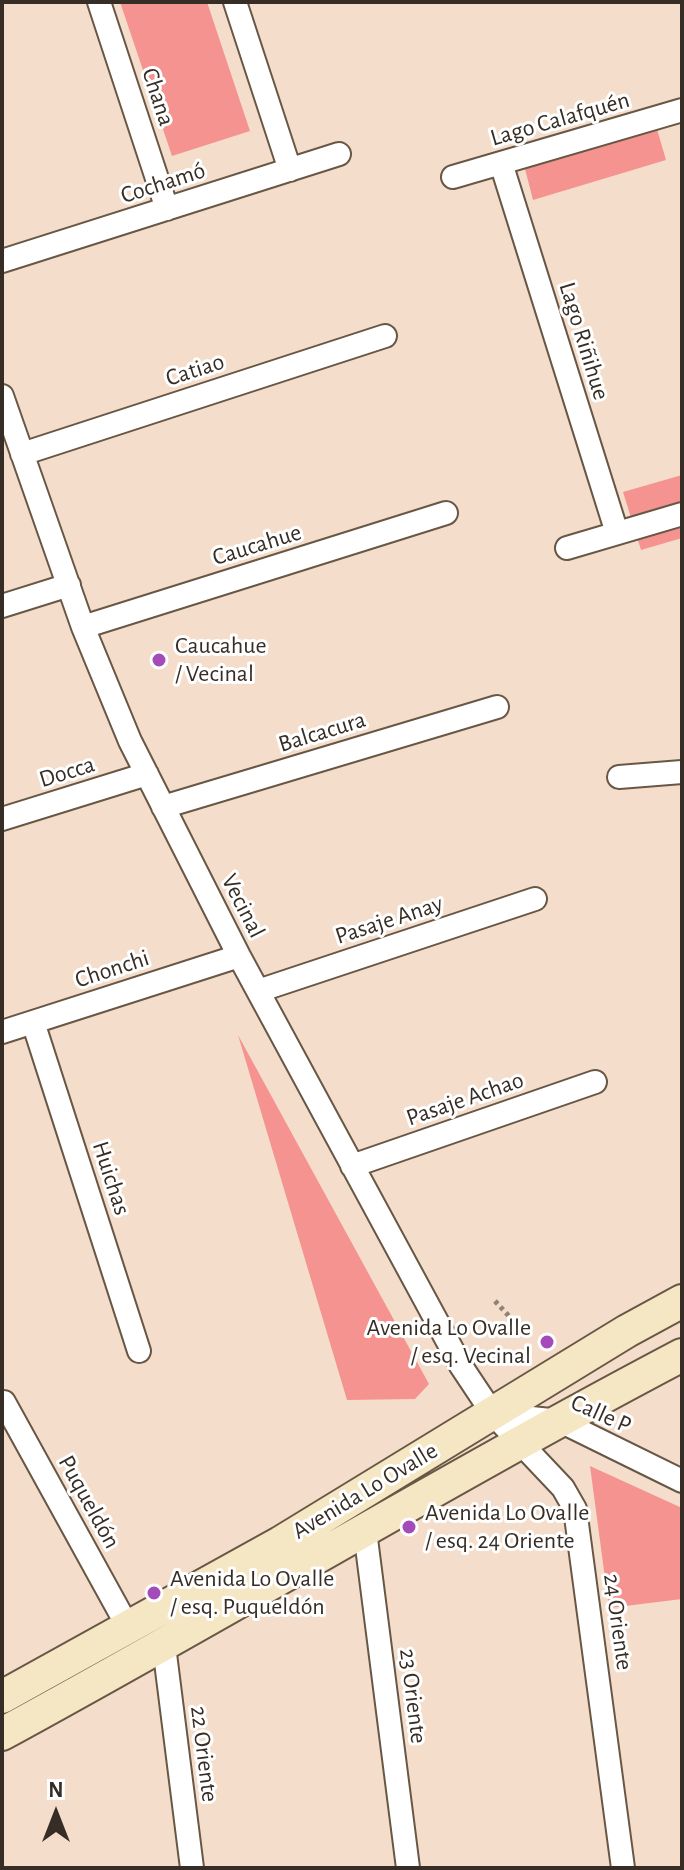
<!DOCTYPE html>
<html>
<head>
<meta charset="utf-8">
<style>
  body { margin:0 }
  #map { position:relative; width:684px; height:1870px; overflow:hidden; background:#f4decb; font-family:"Alegreya Sans",sans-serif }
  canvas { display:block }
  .frame { position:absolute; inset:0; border:4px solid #362e26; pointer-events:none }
  .north { position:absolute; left:16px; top:1774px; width:80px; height:80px; -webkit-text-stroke:6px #fff; paint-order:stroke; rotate:0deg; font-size:22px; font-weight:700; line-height:32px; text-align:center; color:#362e26 }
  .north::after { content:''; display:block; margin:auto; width:28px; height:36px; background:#362e26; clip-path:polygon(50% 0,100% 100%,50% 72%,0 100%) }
</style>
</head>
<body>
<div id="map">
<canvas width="684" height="1870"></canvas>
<div class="frame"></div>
<div class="north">N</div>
</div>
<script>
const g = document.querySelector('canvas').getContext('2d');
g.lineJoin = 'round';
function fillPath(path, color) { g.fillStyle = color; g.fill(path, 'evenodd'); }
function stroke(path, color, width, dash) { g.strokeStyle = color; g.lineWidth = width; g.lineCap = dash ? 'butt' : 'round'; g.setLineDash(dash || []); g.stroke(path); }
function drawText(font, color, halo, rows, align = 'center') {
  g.font = font + ' "Alegreya Sans",sans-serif'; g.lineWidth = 6; g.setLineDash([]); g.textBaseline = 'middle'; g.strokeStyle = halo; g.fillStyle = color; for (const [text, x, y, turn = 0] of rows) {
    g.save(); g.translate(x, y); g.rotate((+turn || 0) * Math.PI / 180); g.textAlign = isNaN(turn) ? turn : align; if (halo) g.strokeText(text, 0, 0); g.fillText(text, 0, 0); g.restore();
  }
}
fillPath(new Path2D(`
  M120,2H207L250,131L172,156Z
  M656,126L666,160L533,200L524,165Z
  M682,475V538L641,550L623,492Z
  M238,1035L429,1384L415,1399L347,1400Z
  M590,1466L682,1508V1599L609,1608Z`), '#f59390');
const street = new Path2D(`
  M99,2L167,209
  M235,2L290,170
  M501,163L617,533
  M453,177L682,110
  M2,261L339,154
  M2,396L83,627L130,741L239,956L461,1366L493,1414L563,1488L575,1509L623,1868
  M22,454L385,336
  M567,548L682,514
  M2,606L69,585
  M83,627L446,513
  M619,777L682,772
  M163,807L497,707
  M2,819L147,774
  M258,991L535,899
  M33,1022L139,1351
  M2,1032L239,956
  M352,1166L595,1082
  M4,1402L128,1627
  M493,1414L560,1421L682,1481
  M365,1531L408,1868
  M164,1646L192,1868`);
const secondary = new Path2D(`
  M2,1697L280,1543L627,1331L682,1301
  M2,1734C230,1610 452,1476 682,1355`);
stroke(street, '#695746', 26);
stroke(secondary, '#695746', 36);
stroke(new Path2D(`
  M495,1301L520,1328`), '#918275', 5, [4, 4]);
stroke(street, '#fff', 22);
stroke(secondary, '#f5e7c4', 32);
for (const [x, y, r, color] of [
  [159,660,8,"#a34bb8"],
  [547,1342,8,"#a34bb8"],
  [409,1527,8,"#a34bb8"],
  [154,1593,8,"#a34bb8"]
]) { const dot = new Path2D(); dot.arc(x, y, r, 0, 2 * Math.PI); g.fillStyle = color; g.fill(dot); stroke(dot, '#fff', 3); }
drawText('24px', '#362e26', '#fff', [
  ["Chana",158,97,72],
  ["Lago Calafquén",560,119,-16],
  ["Cochamó",163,183,-18],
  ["Lago Riñihue",584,341,73],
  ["Catiao",195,370,-18],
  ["Caucahue",257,545,-17],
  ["Balcacura",322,732,-17],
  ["Docca",67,772,-17],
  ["Vecinal",243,906,63],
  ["Pasaje Anay",389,920,-18],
  ["Chonchi",112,969,-18],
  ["Pasaje Achao",465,1099,-19],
  ["Huichas",111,1178,72],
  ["Calle P",601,1414,24],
  ["Avenida Lo Ovalle",365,1491,-31],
  ["Puqueldón",89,1502,61],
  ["24 Oriente",618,1622,82],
  ["23 Oriente",413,1696,83],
  ["22 Oriente",204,1754,83]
]);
drawText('24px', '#362e26', '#fff', [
  ["Caucahue",175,646],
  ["/ Vecinal",175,674],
  ["Avenida Lo Ovalle",531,1328,"right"],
  ["/ esq. Vecinal",531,1356,"right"],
  ["Avenida Lo Ovalle",425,1513],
  ["/ esq. 24 Oriente",425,1541],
  ["Avenida Lo Ovalle",170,1579],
  ["/ esq. Puqueldón",170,1607]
], 'left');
</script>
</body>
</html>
